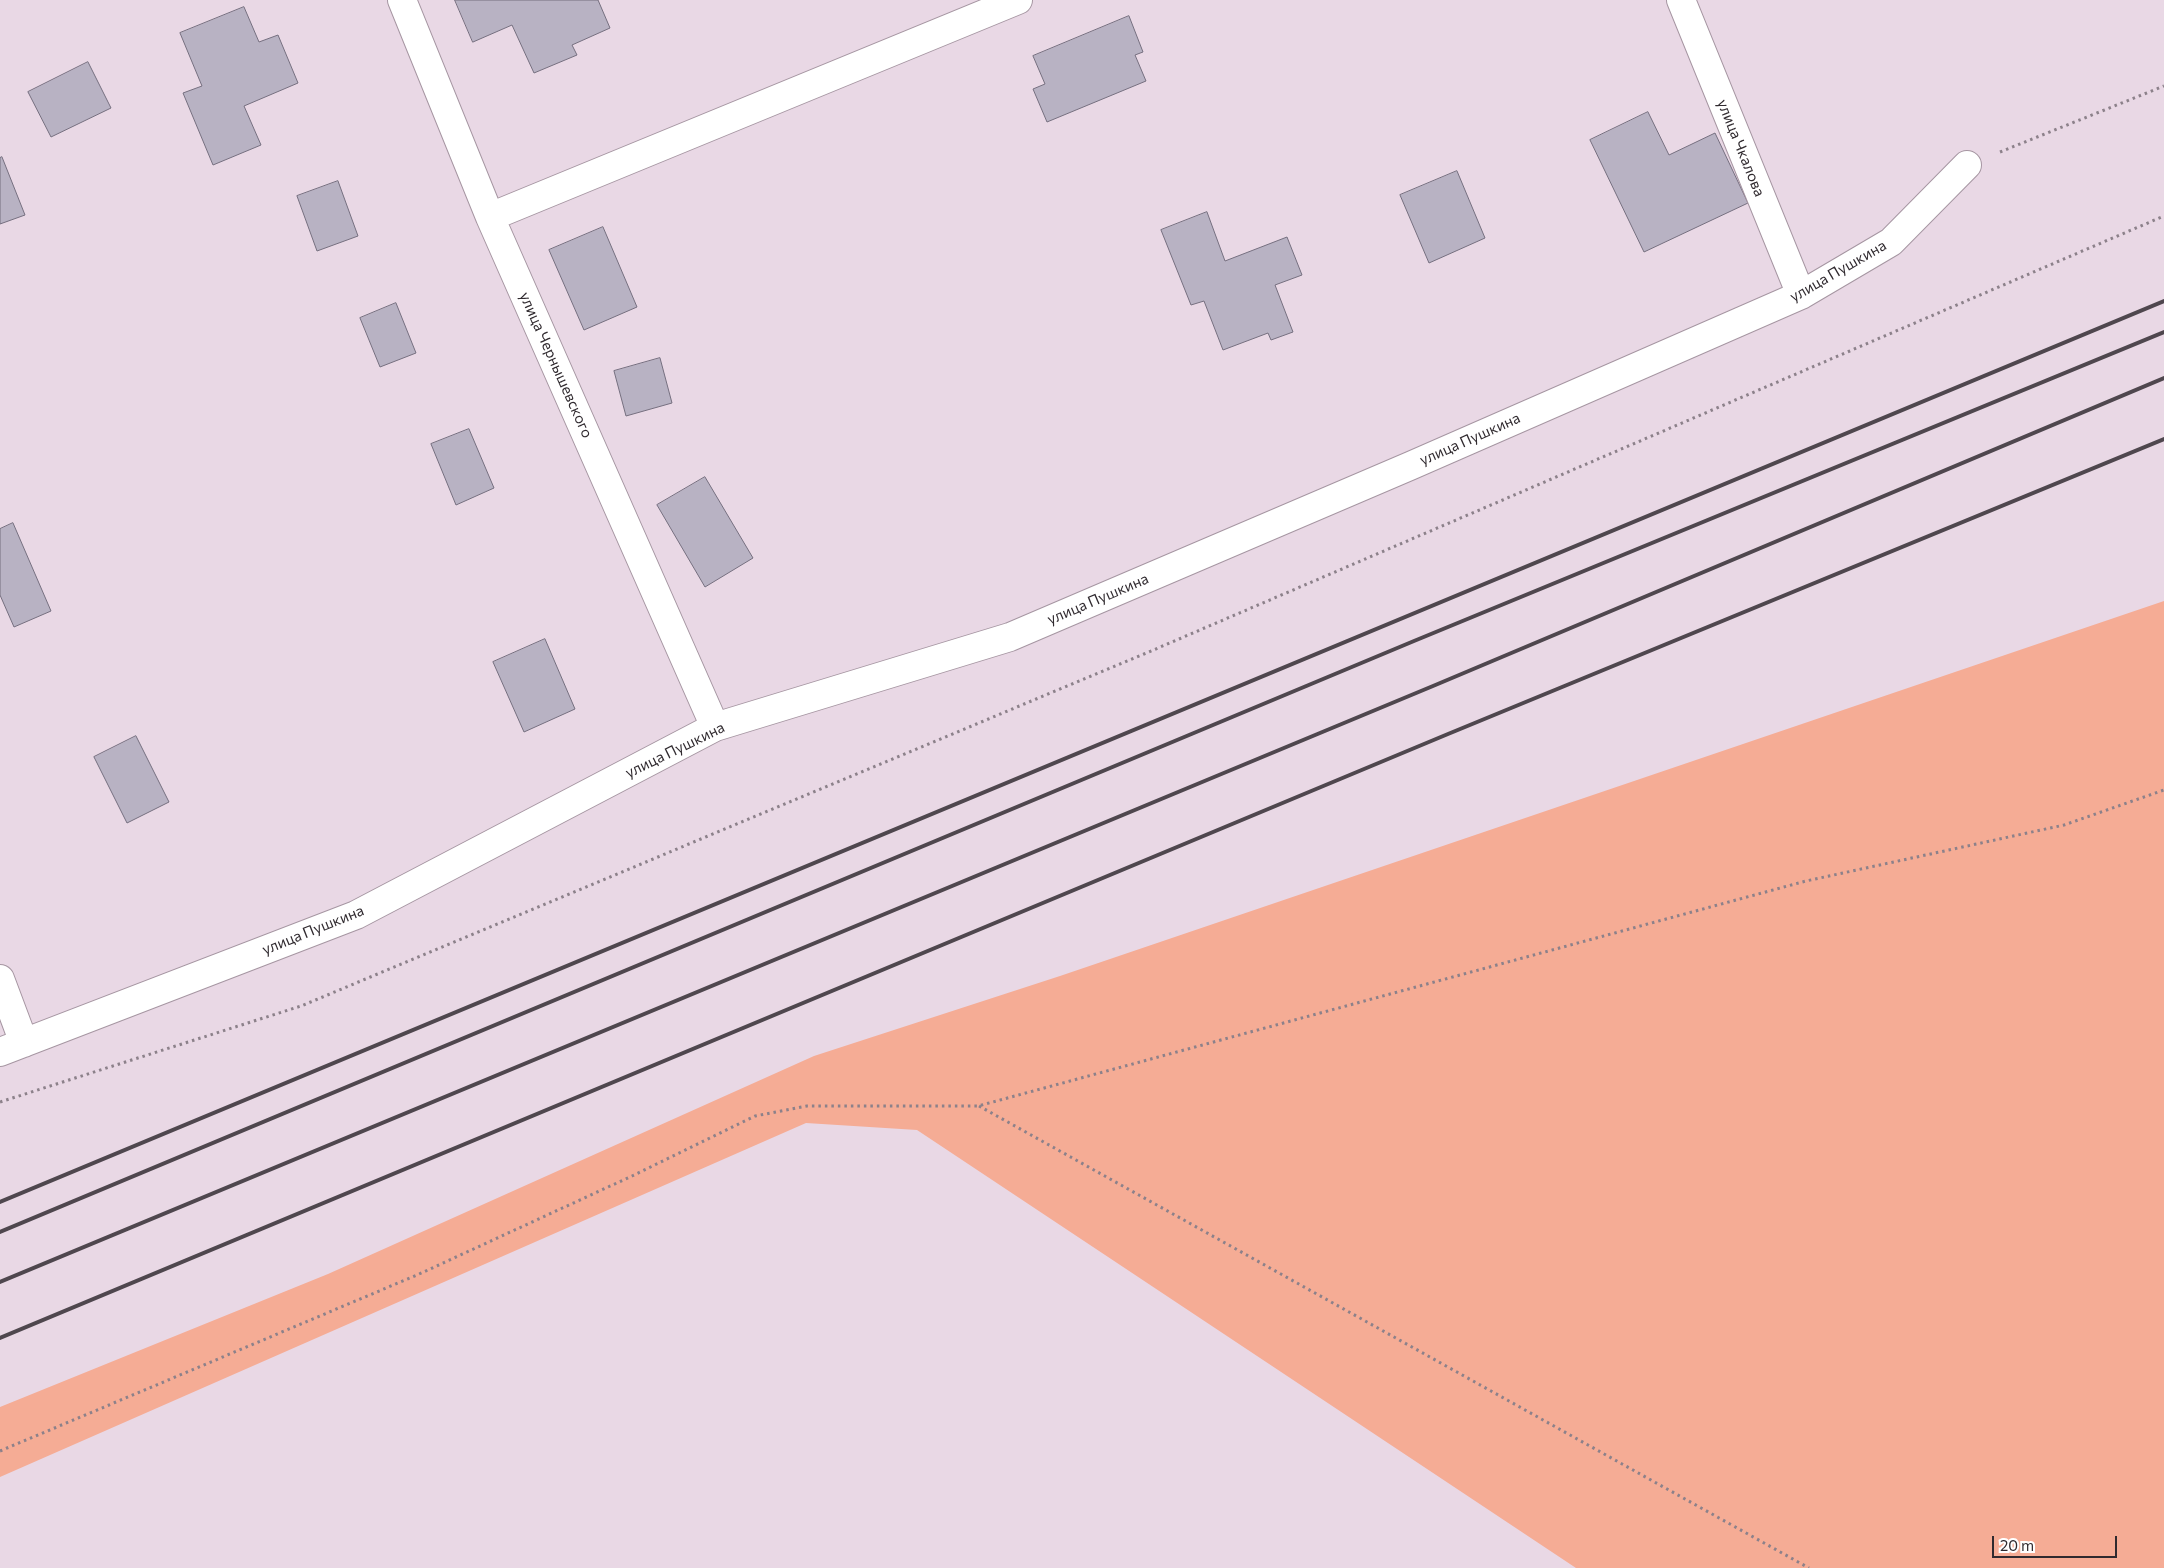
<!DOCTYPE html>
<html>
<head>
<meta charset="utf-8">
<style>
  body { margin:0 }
  #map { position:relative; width:2164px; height:1568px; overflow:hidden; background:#e9d8e5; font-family:Commissioner,sans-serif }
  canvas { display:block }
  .scale { position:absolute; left:1992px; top:1536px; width:125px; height:22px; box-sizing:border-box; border:2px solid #302a2f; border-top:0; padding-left:6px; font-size:15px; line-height:18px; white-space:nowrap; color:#302a2f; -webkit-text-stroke:4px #fff; paint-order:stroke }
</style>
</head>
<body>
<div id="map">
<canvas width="2164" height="1568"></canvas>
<div class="scale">20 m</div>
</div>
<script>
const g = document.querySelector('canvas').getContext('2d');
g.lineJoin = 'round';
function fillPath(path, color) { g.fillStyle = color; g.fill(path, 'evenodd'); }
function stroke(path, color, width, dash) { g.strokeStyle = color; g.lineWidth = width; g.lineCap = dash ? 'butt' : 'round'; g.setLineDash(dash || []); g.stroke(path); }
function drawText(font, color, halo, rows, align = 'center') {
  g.font = font + ' Commissioner,sans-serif'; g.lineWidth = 4; g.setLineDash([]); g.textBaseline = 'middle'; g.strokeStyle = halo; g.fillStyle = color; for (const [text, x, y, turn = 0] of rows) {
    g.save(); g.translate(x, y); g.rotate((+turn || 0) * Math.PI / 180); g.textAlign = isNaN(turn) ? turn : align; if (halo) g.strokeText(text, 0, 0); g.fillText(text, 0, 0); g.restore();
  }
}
fillPath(new Path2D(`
  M2164,601V1568H1576L917,1130L806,1123L0,1477V1407L328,1274L814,1056L1060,976Z`), '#f5ac95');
const building = new Path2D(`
  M455,0H598L610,28L572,45L577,55L534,73L512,25L473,42Z
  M244,7L259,42L278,35L298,83L244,106L261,145L213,165L183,93L202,86L180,33Z
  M1129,16L1143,52L1135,55L1146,81L1047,122L1033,89L1045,84L1033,56Z
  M88,62L111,108L51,137L28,92Z
  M1648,112L1669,155L1715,133L1748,203L1644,252L1590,140Z
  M2,157L25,215L0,224V158Z
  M1457,171L1485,238L1429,263L1400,195Z
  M338,181L358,236L317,251L297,196Z
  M1207,212L1225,261L1287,237L1302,275L1275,285L1293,332L1271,340L1268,333L1223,350L1204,301L1191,305L1161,230Z
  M603,227L637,307L584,330L549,250Z
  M396,303L416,353L380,367L360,318Z
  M660,358L672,403L626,416L614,371Z
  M469,429L494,488L456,505L431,444Z
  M705,477L753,558L705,587L657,505Z
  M13,523L51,611L14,627L0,595V529Z
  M545,639L575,709L524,732L493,662Z
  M136,736L169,802L127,823L94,757Z`);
fillPath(building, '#b8b2c3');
stroke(building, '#756f7f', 1);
const minor = new Path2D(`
  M402,0L490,217L715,727
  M1681,0L1801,295
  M490,217L1018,0
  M0,979L24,1043
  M0,1052L356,915L715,727L1010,637L1410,466L1801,295L1891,242L1967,165`);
stroke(minor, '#a696a2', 30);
stroke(new Path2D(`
  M2000,152L2164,86
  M0,1102L301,1006L1144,654L2164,216
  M979,1106L1809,1568
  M0,1451L417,1275L632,1176L755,1116L807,1106H978L1806,881L2064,825L2164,790`), '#8c818a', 3, [2.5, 4]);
stroke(minor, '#fff', 28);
stroke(new Path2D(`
  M0,1202L2164,301
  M0,1232L1414,641L2164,332
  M0,1282L1433,686L2164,378
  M0,1338L1448,734L2164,439`), '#4f474e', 4);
drawText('15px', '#302a2f', '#fff', [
  ["улица Чкалова",1741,148,68],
  ["улица Пушкина",1838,271,-30],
  ["улица Чернышевского",556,365,66],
  ["улица Пушкина",1470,439,-24],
  ["улица Пушкина",1098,599,-23],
  ["улица Пушкина",675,750,-26],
  ["улица Пушкина",313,930,-22]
]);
</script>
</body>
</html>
